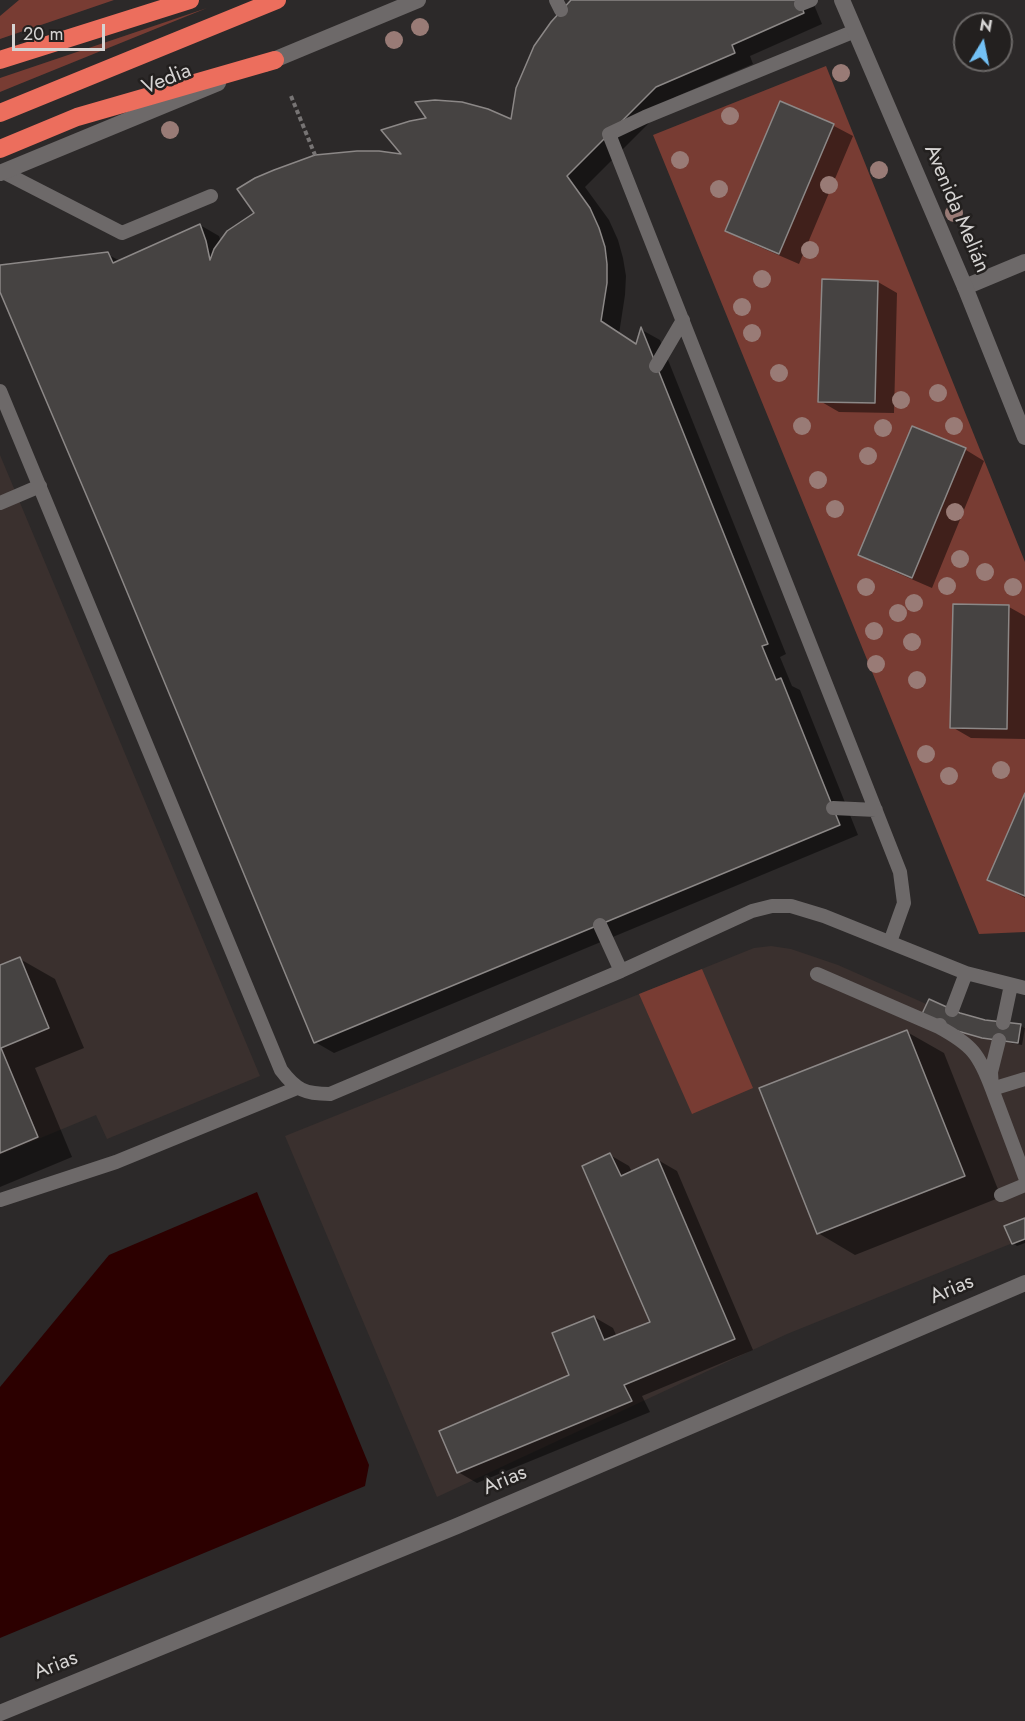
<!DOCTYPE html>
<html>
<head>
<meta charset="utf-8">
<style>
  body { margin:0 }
  #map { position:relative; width:1025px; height:1721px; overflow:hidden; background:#2c2929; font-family:Jost,sans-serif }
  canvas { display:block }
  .north { position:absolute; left:953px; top:12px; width:60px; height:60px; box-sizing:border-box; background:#23201f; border:2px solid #6b6867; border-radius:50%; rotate:10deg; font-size:16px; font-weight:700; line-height:24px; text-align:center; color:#d6d4d3 }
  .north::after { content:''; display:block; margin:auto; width:21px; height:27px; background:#73c1f5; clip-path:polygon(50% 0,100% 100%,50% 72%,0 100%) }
  .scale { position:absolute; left:12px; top:24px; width:93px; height:27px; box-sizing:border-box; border:3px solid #d6d4d3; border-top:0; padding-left:8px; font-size:18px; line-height:21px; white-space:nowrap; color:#d6d4d3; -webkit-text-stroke:4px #23201f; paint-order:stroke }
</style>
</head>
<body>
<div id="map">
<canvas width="1025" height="1721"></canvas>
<div class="north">N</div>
<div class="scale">20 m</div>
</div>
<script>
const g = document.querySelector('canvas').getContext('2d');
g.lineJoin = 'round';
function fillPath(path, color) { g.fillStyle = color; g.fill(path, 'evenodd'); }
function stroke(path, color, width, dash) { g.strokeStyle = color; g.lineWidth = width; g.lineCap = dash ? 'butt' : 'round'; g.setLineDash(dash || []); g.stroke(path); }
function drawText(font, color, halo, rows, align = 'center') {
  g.font = font + ' Jost,sans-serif'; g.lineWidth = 5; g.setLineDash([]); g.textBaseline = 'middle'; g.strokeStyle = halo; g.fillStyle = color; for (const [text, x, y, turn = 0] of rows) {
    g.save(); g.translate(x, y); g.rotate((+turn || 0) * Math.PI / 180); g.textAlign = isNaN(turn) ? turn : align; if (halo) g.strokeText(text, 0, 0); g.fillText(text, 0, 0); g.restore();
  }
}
fillPath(new Path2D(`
  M0,455L260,1076L107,1139L96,1115L0,1155Z
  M771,946L791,949L838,965L949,1014L1002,1026L1025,1027V1238L787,1334L437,1497L285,1136L754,948Z`), '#3a302e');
fillPath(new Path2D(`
  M19,0H114L0,39V16Z
  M207,8L17,85L0,92V78Z
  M826,66L1025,562V932L979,934L653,135Z
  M702,969L753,1088L692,1114L639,994Z`), '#783c33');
fillPath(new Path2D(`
  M257,1192L369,1465L365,1486L0,1638V1387L109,1255Z`), '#2c0000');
fillPath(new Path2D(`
  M574,0H812L822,24L750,56L753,64L675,97L585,187L609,220L618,240L623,258L626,276L625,295L619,334L637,345L642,330L660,340L786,654L780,657L792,686L800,690L858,835L334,1053L315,1042L109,546L0,289V266L107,254L120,261L200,225L219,236L221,242L405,156L512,121Z
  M781,103L834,126L853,136L799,264L746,241L727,230Z
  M823,281L878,282L897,293L894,413L839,412L820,401Z
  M913,428L966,450L984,461L932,588L879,565L860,555Z
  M1009,607L1025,616V739L971,738L952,727Z
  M1025,797V898L989,879Z
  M20,959L55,979L84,1048L35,1068L72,1157L0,1187V967Z
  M927,1018L985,1021L1021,1026L1025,1028L1022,1045L988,1039L960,1032Z
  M907,1032L944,1053L1001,1197L855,1255L818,1233Z
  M610,1155L629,1166L632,1172L658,1160L677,1171L753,1350L642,1396L650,1412L477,1483L458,1472L571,1376L594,1317L613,1328L617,1337L651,1323Z
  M1025,1219V1243L1017,1246L1013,1243Z`), '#0007');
const building = new Path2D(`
  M571,0H799L804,13L732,45L735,53L656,87L567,176L590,208L599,228L605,247L607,264V283L601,321L636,344L641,327L768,644L762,646L776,680L781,678L840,825L314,1043L108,546L0,292V265L108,252L113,263L200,224L206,241L210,260L214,249L227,231L254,213L237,189L255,178L274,170L315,155L357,151H379L401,154L381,130L410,121L426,118L415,102L435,100L462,102L488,109L511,119L516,88L534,46L551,22Z
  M780,101L834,124L779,254L725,231Z
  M822,279L878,281L875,403L818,402Z
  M912,426L966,448L912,578L858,555Z
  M953,604L1009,605L1007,729L950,728Z
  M1025,793V896L987,880Z
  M20,957L49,1028L1,1048L38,1137L0,1153V965Z
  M929,999L960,1013L985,1020L1021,1024L1018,1043L982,1038L954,1030L921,1016Z
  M907,1030L965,1176L817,1234L759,1088Z
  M610,1153L621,1176L658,1159L735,1339L624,1385L632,1401L457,1473L439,1431L569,1375L552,1333L594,1316L604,1340L650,1322L582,1166Z
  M1025,1218V1239L1012,1244L1004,1226Z`);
fillPath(building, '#464342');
stroke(building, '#8c8887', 1.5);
stroke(new Path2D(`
  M291,96L315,155`), '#777474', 4, [4.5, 3]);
stroke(new Path2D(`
  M556,0L561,10
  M801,4L811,0
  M855,31L645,117L609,134L900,872L904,903L890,942
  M3,172L122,233L211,196
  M656,366L683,320
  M0,391L281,1070C296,1090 305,1094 330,1094L621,971L752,911L772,906H791L824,916L966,973L1025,988
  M0,503L40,486
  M833,808L876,810
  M600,925L621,971
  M817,974L939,1027L940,1025
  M952,1010L966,973
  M1003,1023L1011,985
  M939,1027C972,1045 979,1054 992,1089L1025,1079
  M999,1040L991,1072L992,1089L1025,1177
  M1001,1195L1025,1185
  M0,1200L116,1162L297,1088`), '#6d6969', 14);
stroke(new Path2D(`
  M965,287L1025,262
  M0,1713L457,1526L1025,1283`), '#6d6969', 16);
stroke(new Path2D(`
  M842,0L965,287L1025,437
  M264,64L418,0
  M0,173L218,83`), '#6d6969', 16);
stroke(new Path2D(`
  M0,60L190,0
  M0,113L277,0
  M0,149L77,117L275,60`), '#ec6e5d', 18);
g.fillStyle = '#997b76';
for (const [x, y] of [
  [420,27],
  [394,40],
  [841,73],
  [730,116],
  [170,130],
  [680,160],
  [879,170],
  [829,185],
  [719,189],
  [954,213],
  [810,250],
  [762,279],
  [742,307],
  [752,333],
  [779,373],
  [938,393],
  [901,400],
  [802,426],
  [954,426],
  [883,428],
  [868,456],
  [818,480],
  [835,509],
  [955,512],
  [960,559],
  [985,572],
  [947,586],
  [866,587],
  [1013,587],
  [914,603],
  [898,613],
  [874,631],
  [912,642],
  [876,664],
  [917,680],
  [926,754],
  [1001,770],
  [949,776]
]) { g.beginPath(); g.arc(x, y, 9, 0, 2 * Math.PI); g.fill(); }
drawText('21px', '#d6d4d3', '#23201f', [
  ["Vedia",167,80,-22],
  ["Avenida Melián",956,209,67],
  ["Arias",952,1290,-23],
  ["Arias",505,1481,-23],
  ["Arias",56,1666,-22]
]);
</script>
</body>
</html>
